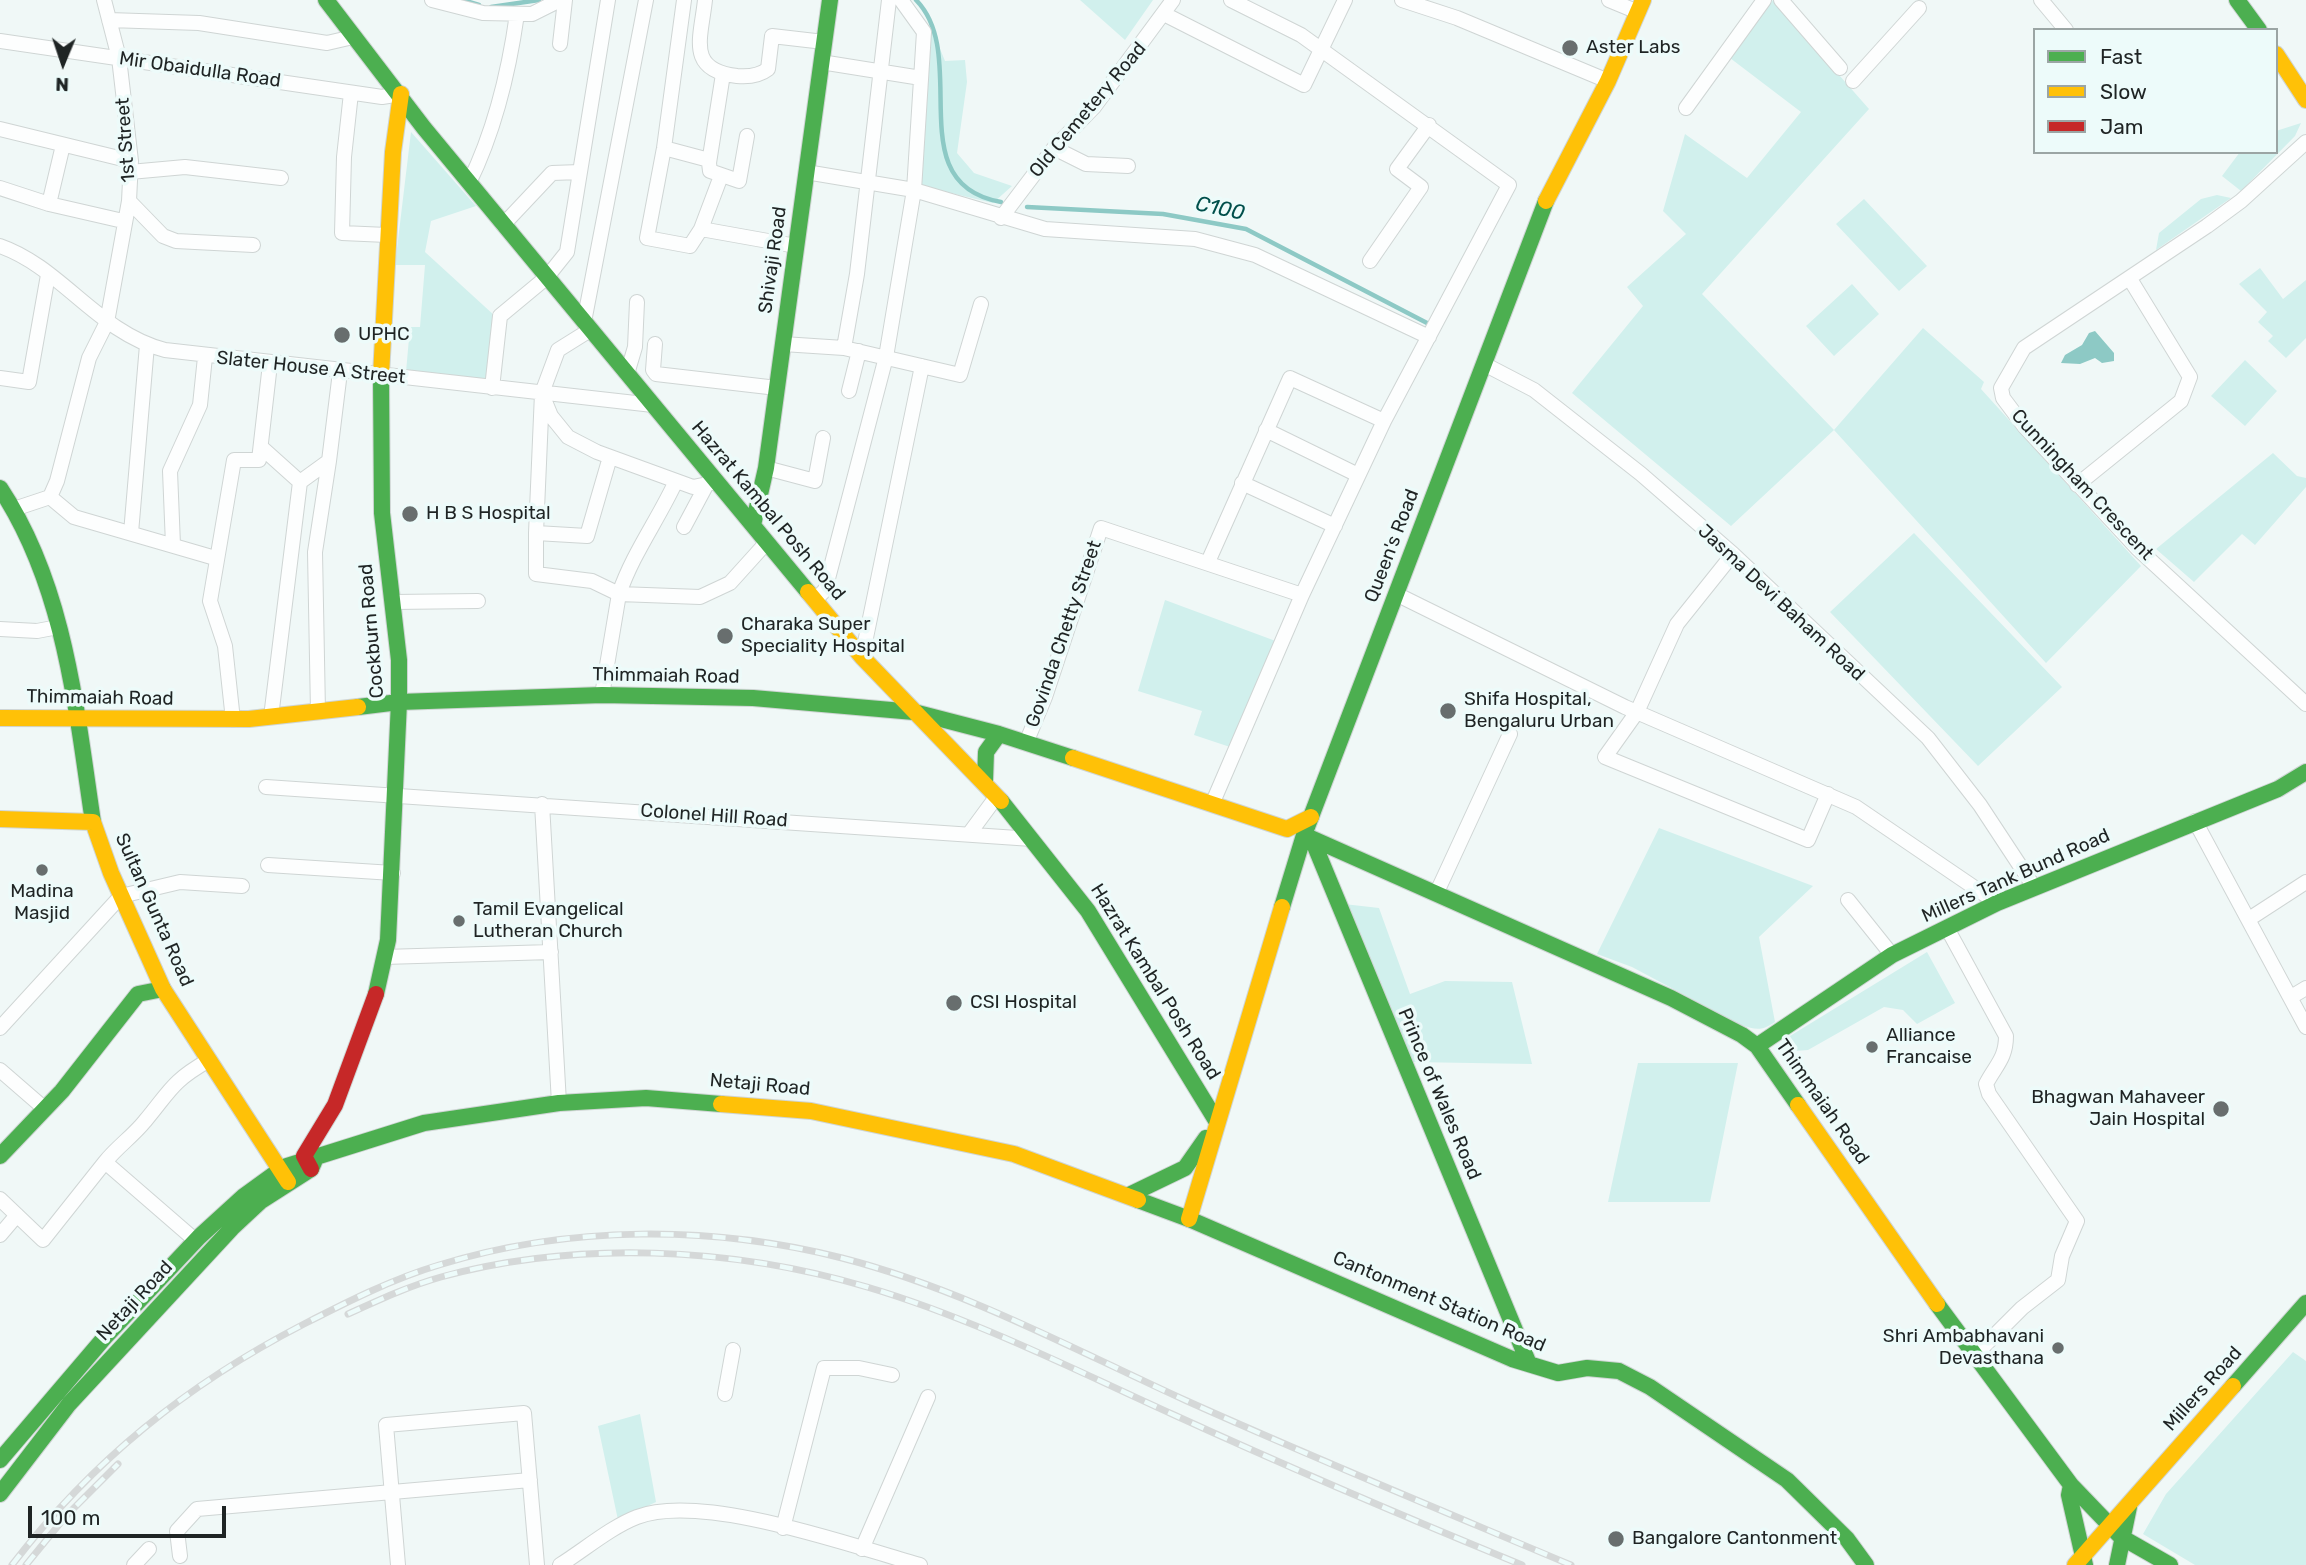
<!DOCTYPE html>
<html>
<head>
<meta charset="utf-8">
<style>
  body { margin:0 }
  #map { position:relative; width:2306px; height:1565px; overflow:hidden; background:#f0f8f7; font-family:Rubik,sans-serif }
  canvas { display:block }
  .legend { position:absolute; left:2033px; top:28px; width:245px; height:126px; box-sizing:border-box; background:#edfbfa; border:2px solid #9ba5a4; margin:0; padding:9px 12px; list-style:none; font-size:21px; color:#1f2424 }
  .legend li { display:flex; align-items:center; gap:14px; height:35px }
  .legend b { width:35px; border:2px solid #9ba5a4 }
  .north { position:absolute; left:28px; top:28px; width:70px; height:70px; -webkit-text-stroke:5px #edfbfa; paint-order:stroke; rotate:182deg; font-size:19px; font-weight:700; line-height:28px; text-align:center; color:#1f2424 }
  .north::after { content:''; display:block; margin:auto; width:24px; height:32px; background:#1f2424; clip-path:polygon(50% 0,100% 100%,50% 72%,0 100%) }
  .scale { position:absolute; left:28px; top:1506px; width:198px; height:32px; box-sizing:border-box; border:4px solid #1f2424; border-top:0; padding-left:9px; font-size:21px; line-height:24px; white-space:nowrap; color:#1f2424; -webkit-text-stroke:5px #edfbfa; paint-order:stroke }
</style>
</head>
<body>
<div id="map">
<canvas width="2306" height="1565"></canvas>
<ul class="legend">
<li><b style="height:9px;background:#4caf50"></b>Fast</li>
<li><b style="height:9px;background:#ffc107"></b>Slow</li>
<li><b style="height:9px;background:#c62828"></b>Jam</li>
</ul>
<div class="north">N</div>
<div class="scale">100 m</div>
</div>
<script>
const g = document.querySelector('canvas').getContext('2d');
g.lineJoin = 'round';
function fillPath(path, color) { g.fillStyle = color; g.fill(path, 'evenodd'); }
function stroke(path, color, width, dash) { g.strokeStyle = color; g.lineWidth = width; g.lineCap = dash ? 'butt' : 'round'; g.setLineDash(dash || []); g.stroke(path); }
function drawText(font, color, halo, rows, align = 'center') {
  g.font = font + ' Rubik,sans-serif'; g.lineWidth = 7; g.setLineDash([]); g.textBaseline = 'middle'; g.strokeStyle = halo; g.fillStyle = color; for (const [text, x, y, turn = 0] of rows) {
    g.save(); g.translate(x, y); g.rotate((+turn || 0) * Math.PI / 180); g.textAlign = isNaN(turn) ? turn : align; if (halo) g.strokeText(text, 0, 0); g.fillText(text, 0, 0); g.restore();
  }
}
fillPath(new Path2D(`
  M1080,0H1153L1125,40Z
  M1773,0L1869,109L1702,294L1834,430L1923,328L1984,382L1981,389L2141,566L2046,663L1834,430L1731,526L1572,393L1643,306L1627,287L1686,234L1663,211L1685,134L1747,178L1801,112L1730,58Z
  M929,22L945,61L965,60L967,82L957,153L974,173L1012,186L993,203L921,186Z
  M2301,123L2295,136L2241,191L2222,176L2240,152H2276V131Z
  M411,132L476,206L431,221L425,252L495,316L490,383L406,372L410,327H420L425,265H395Z
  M2217,195L2231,198L2156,250L2159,233L2201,199Z
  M1864,199L1927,266L1899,291L1836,224Z
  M2260,268L2283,299L2306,280V338L2286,358L2268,341L2273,336L2258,322L2267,312L2239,284Z
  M1852,284L1879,314L1834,356L1806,326Z
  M2245,360L2277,391L2245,426L2211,396Z
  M2273,453L2297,476L2306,478V487L2255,545L2242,534L2194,582L2156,549Z
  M1914,533L2062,687L1978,766L1830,612Z
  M1165,600L1281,643L1233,748L1194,735L1202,711L1138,691Z
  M1659,828L1813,886L1759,937L1775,1022C1762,1031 1756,1030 1741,1025L1632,967L1597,954Z
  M1344,904L1379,908L1410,994L1445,981L1512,982L1532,1064L1411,1062Z
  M1927,952L1955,1003L1917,1024L1903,1010L1884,1007L1808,1050L1795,1051L1785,1039Z
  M1638,1063H1738L1710,1202H1608Z
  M2293,1352L2306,1361V1565H2195L2143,1534L2166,1494Z
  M640,1414L656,1502L618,1520L598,1426Z`), '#d1f0ed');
fillPath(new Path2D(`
  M2095,331L2114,353V361L2102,363L2095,358L2080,364L2061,363L2065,355L2082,345L2089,333Z`), '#8dc9c5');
stroke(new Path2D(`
  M463,0L479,5
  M916,0C972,57 898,184 1001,202
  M491,7L539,0
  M1027,207L1163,214L1246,229L1427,323`), '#8dc9c5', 4.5);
const street = new Path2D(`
  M432,0L483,13L532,14L560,0
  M684,0L664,148L647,238L690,246L701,229L721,176
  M705,0C701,38 686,70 737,76C748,77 759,76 768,69L772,36L824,42
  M1402,0L1457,18L1608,81
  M1609,0L1638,12
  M1781,0L1840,68
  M2041,0L2066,30
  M1164,14L1304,85L1345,0
  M109,20L199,23L327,43L353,37
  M0,41L382,97L401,94
  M560,44L565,0
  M821,62L921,78
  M723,74L709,163L710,171L739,181L747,136
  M1853,81L1919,8
  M351,93L344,157L342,233L387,235
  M1686,108L1764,0
  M0,129L131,161
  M2306,142L2241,201L2207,226L2024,348L2001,388L2003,398L2024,426L2137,548L2306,704
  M664,148L709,160
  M1054,148L1086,164L1128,166
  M130,172L185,167L281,178
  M806,172L914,190L1045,229L1195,239L1255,255L1429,337
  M469,183C495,130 509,71 517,14
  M0,188L49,204L123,221
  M129,201L163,236L176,241L253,245
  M49,204L63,145
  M1001,218L1054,148L1094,107L1173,0
  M503,225L552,173L580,172
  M701,229L796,246
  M0,246C61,267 98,333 165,350L653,405
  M1370,261L1421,187L1397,169L1429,125
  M584,322L646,0
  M590,330L558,350L542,393L536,533L587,536L610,457
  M655,344L653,370L656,374L777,388
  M783,344L844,348L960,375L981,304
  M844,348L857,274L889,0
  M1484,364L1534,390L1641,474L1733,554L1928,738L1980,805L2034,887
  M627,374L635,347L637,302
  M0,378L29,382L48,275
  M492,388L500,316L547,277L567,252L608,0
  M849,391L859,351
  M544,399L551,416L568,437L597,452L693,487L717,482
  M1266,430L1358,475
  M261,447L300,482
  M766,468L815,481L823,438
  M1242,483L1335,526
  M2077,485L2181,401L2190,377L2130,279
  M50,497L74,517L215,558
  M14,509L50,497L57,481L89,358L107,322L129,201L131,161L119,58L104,0
  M684,527L708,482
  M131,533L147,345
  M536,533V574L592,581L619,594C633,553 658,520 676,481
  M173,545L170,471L200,405L205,357
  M1733,554L1677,624L1637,712L1605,757L1808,840L1828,794
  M1208,562L1290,378L1384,421
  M1396,594L1625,707L1856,807L1997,903
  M815,600L825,590L886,357L914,190L924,32L901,0
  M393,602L478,601
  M0,629L37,631L58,627
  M862,657L922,366
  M602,695L619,594L700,597L730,583L767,542
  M318,712L315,552L329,461
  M271,717L300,482L329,461L340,372
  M233,720L225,646L210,601L234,460H259L270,364
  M1026,743L1045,697L1101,528L1302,595
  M266,787L1032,839
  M1213,802L1302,595L1384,421L1509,185L1301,35L1231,0
  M542,804L559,1103
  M2195,821L2306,1027
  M969,834L997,796
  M268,865L393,873
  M1437,892L1510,734
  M1848,900L1892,955
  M2249,919L2306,882
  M1947,928L2006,1036C2006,1059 1995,1066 1986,1084L1989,1094L2077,1221L2062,1256L2058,1280L2022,1308L1974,1356
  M384,957L551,952
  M2291,997L2306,988
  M0,1028L121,896L180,882L242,886
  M0,1070L45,1109
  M105,1162C117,1147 133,1136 145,1121C171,1090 171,1082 209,1060
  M0,1199L43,1240L105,1162L195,1240
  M0,1235L17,1215
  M725,1394L733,1350
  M783,1528L824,1368H859L892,1375
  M862,1549L928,1397
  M180,1556L177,1531L197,1509L530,1480
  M134,1565L149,1549
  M398,1565L386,1425L524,1413L537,1565
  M560,1565C584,1550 611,1527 637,1517C702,1492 852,1546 920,1565`);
const fast = new Path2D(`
  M326,0L424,128L808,592
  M2237,0L2259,30
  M0,488C65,586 76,708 93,822
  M753,525L766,468L830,0
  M358,707L399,702L602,695L753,698L914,712L999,734L1073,758
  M985,781L986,752L999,734
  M1001,801L1088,911L1217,1122
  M1304,835L1671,998L1742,1035L1757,1046L1798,1105
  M1312,839L1529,1364
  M1282,907L1304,835L1546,201
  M376,994L388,940L399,702V660L382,513L381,375
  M1757,1046L1892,955L1997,903L2278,789L2306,772
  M0,1156L62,1091L138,994L163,989
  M1129,1195L1185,1168L1206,1138
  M1138,1200L1189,1219L1512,1359L1558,1373L1587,1368L1619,1371L1650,1387L1787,1480L1847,1539L1866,1565
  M1937,1304L2071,1485L2121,1537L2170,1565
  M2233,1386L2306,1303
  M0,1460L105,1337L199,1237L244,1196L284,1167L424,1123L559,1103L646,1098L721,1104
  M2071,1485L2069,1495L2085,1565
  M0,1494L69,1404L232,1228L261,1201L311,1169L317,1155
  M2117,1565L2129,1507`);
const slow = new Path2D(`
  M2276,54L2306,100
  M1546,201L1608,81L1643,0
  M381,375L393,152L401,94
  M808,592L862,657L1001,801
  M0,718L249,719L358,707
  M1073,758L1287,829L1311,817
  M0,819L93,822L111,873L163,989L288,1182
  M721,1104L811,1111L1014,1154L1138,1200
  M1798,1105L1937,1304
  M1189,1219L1282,907
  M2075,1565L2233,1386`);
const jam = new Path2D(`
  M311,1169L304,1156L335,1105L376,994`);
stroke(street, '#cfd5d4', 16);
stroke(fast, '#cfd5d4', 18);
stroke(slow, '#cfd5d4', 18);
stroke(jam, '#cfd5d4', 18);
stroke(street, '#fdfefe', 14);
stroke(fast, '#4caf50', 16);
stroke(slow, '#ffc107', 16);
stroke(jam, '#c62828', 16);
const rail = new Path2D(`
  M348,1314C379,1300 409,1286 441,1277C577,1240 732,1247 867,1287C972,1318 1073,1369 1172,1414C1288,1467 1405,1517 1522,1565
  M12,1565C93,1460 186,1385 304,1324C347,1302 392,1279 439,1265C568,1225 712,1225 842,1258C963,1289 1075,1350 1187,1401C1314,1458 1443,1511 1571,1565
  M26,1565L66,1516L118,1464`);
stroke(rail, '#d5d8d8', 7);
stroke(rail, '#edfbfa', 4.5, [13]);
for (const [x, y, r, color] of [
  [1570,48,9,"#686e6e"],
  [342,335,9,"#686e6e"],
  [410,514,9,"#686e6e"],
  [725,636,9,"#686e6e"],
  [1448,711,9,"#686e6e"],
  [42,870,7,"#686e6e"],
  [459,921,7,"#686e6e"],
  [954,1003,9,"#686e6e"],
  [1872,1047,7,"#686e6e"],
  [2221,1109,9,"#686e6e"],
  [2058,1348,7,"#686e6e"],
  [1616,1539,9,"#686e6e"]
]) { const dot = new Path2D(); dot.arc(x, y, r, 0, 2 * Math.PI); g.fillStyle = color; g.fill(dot); stroke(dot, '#edfbfa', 2.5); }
drawText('19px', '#1f2424', '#edfbfa', [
  ["Aster Labs",1586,48],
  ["UPHC",358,335],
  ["H B S Hospital",426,514],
  ["Charaka Super",741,625],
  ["Speciality Hospital",741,647],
  ["Shifa Hospital,",1464,700],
  ["Bengaluru Urban",1464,722],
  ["Madina",42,892,"center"],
  ["Masjid",42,914,"center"],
  ["Tamil Evangelical",473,910],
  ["Lutheran Church",473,932],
  ["CSI Hospital",970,1003],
  ["Alliance",1886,1036],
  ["Francaise",1886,1058],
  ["Bhagwan Mahaveer",2205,1098,"right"],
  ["Jain Hospital",2205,1120,"right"],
  ["Shri Ambabhavani",2044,1337,"right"],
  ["Devasthana",2044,1359,"right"],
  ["Bangalore Cantonment",1632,1539]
], 'left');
drawText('19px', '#1f2424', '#edfbfa', [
  ["Mir Obaidulla Road",200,70,8],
  ["Old Cemetery Road",1088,110,-50],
  ["1st Street",126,140,-94],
  ["Shivaji Road",773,260,-82],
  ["Slater House A Street",311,368,6],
  ["Cunningham Crescent",2082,485,47],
  ["Hazrat Kambal Posh Road",768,511,50],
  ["Queen's Road",1392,546,-69],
  ["Jasma Devi Baham Road",1781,603,43],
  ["Cockburn Road",372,631,-95],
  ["Govinda Chetty Street",1064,634,-71],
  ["Thimmaiah Road",666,676,1],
  ["Thimmaiah Road",100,698,1],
  ["Colonel Hill Road",714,816,4],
  ["Millers Tank Bund Road",2016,876,-24],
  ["Sultan Gunta Road",154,910,66],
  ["Hazrat Kambal Posh Road",1155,982,58],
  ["Netaji Road",760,1085,5],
  ["Prince of Wales Road",1439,1094,67],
  ["Thimmaiah Road",1822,1102,55],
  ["Netaji Road",135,1301,-47],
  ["Cantonment Station Road",1439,1302,23],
  ["Millers Road",2203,1389,-48]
]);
drawText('italic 21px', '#004f4b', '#edfbfa', [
  ["C100",1220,209,12]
]);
</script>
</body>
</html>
